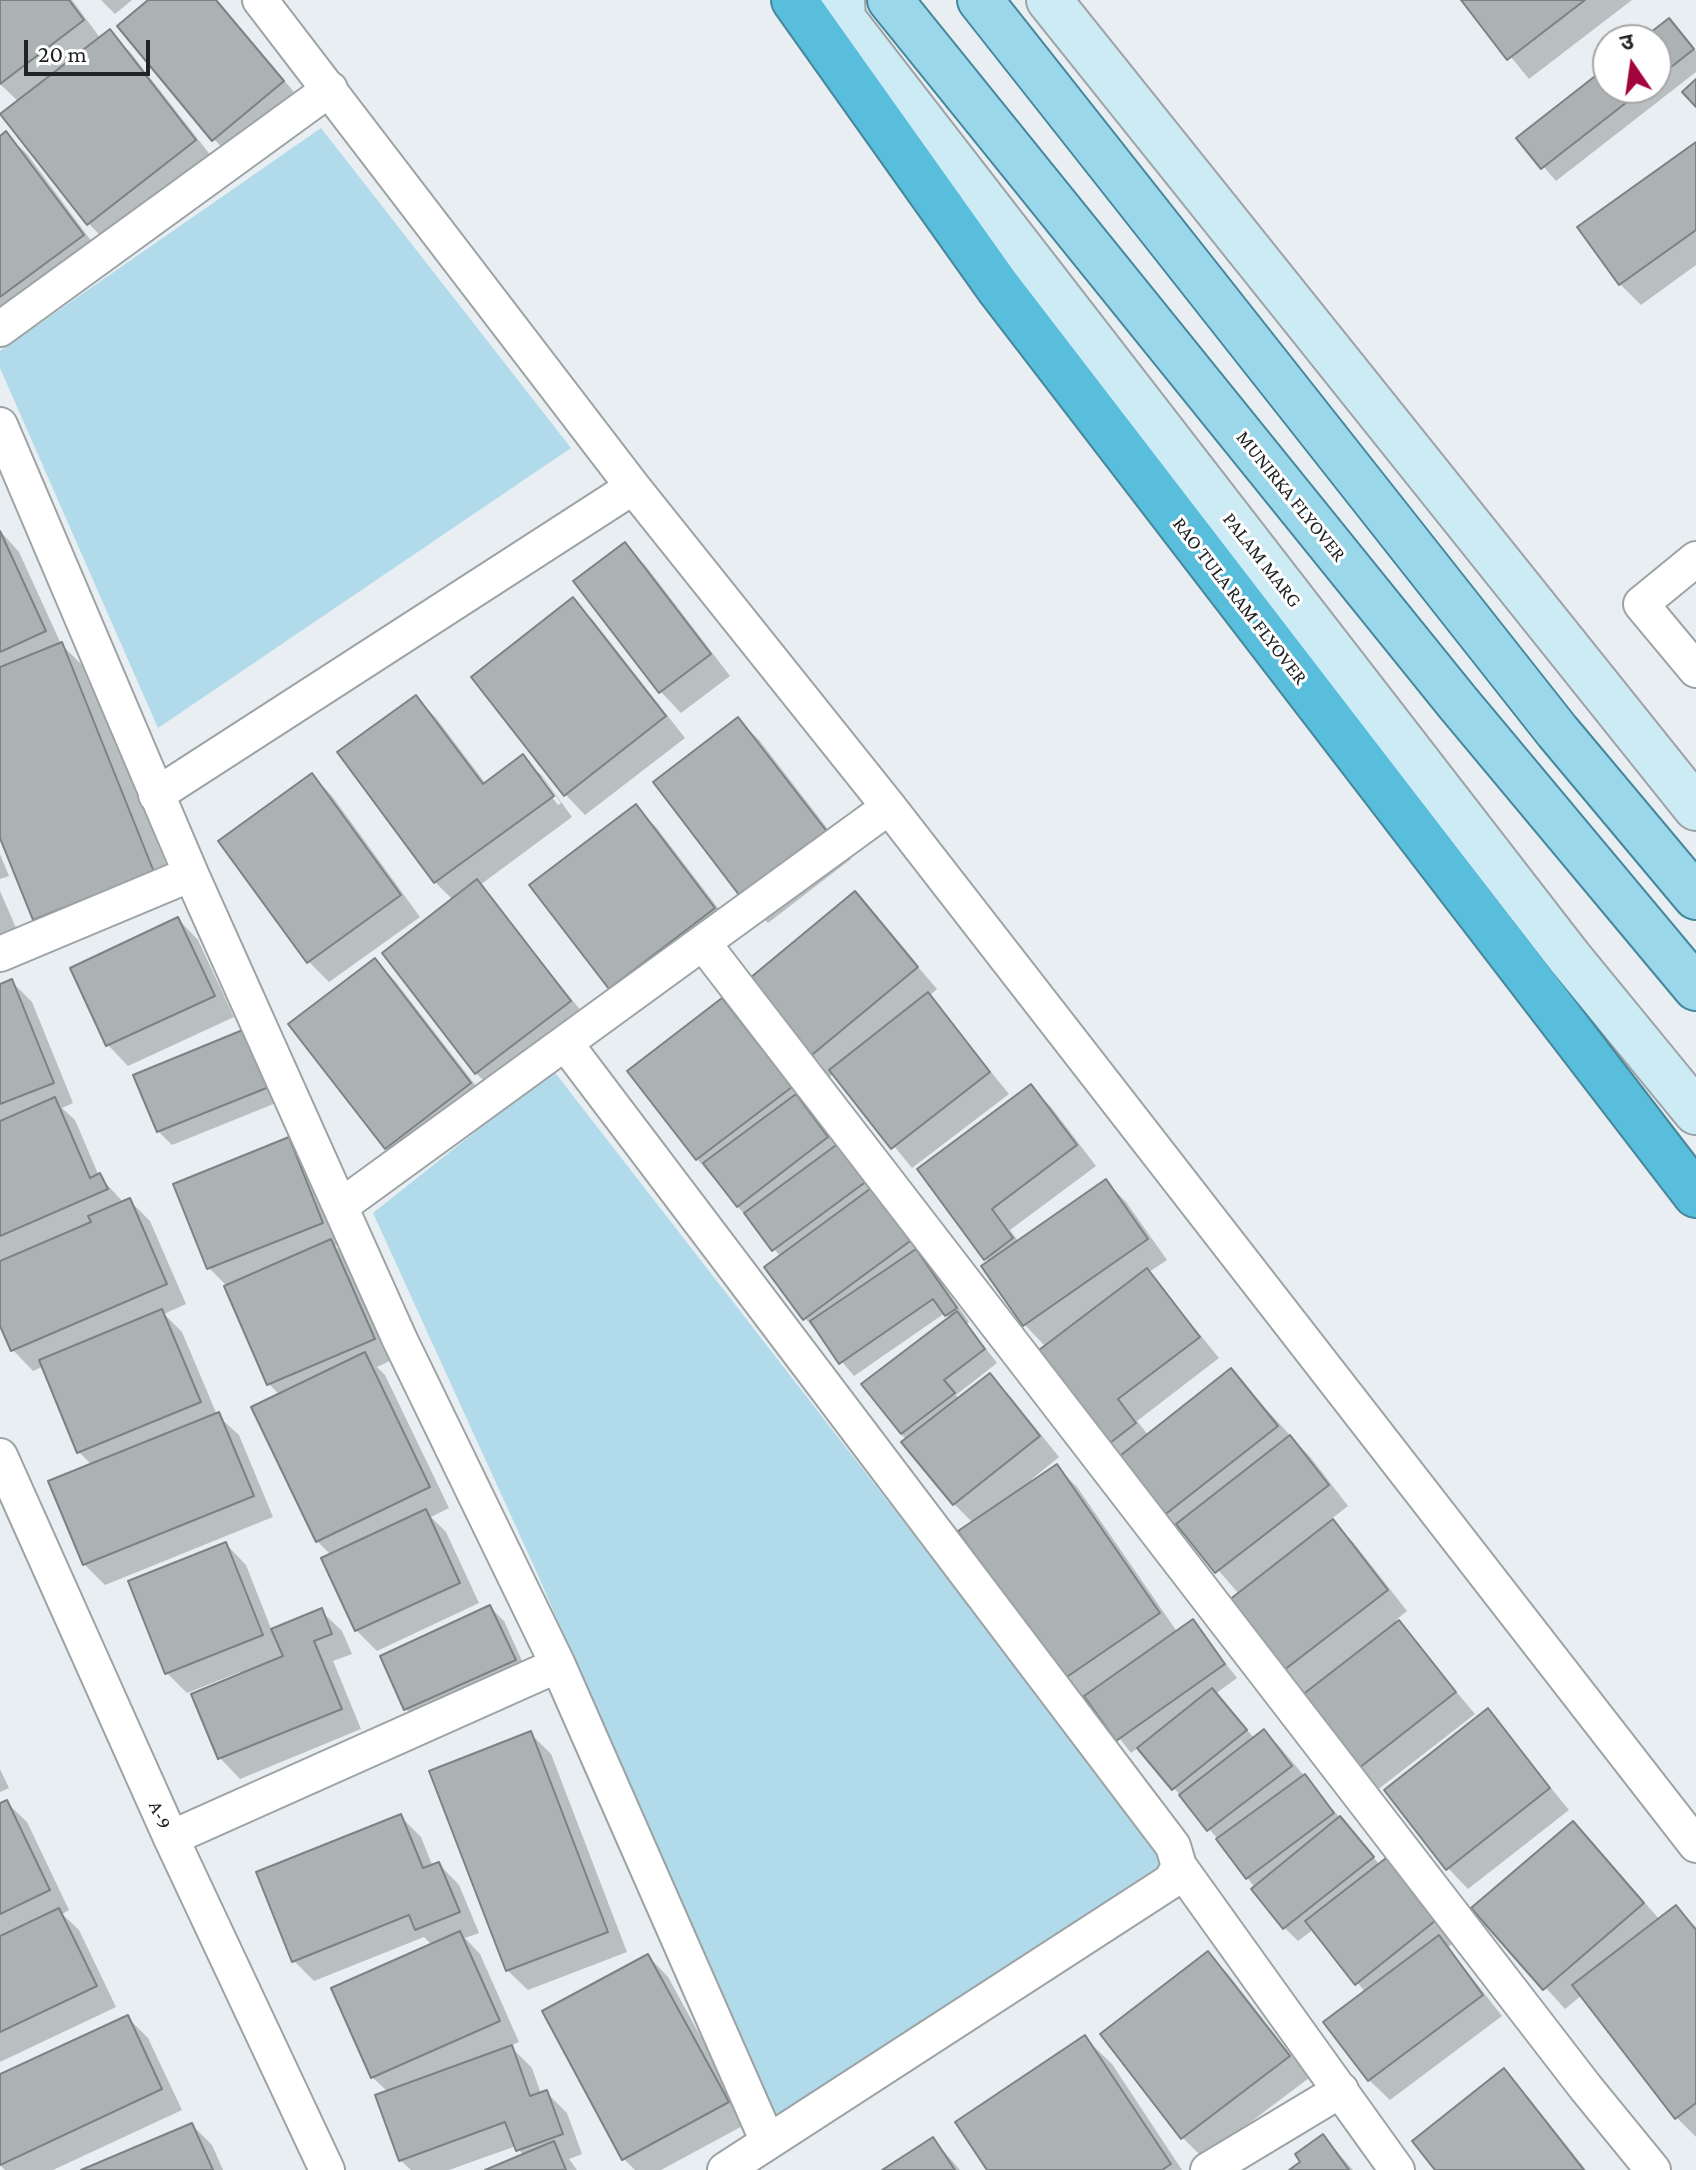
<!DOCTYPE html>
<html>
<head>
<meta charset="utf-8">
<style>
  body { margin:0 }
  #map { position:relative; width:1696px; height:2170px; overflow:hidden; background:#e8eef1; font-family:"Crimson Pro","Noto Sans Devanagari",serif }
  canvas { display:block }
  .north { position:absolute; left:1592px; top:24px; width:80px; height:80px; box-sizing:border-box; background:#fff; border:2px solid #a6a7a7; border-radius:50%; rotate:347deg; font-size:22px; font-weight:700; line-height:32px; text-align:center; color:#212324 }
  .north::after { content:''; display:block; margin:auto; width:28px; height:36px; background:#a2043d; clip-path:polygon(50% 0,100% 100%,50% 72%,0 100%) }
  .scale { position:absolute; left:24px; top:40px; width:126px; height:36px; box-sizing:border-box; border:4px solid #212324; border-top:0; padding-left:10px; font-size:24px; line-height:28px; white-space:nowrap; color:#212324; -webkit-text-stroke:6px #fff; paint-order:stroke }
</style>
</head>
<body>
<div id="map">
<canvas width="1696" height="2170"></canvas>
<div class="north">उ</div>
<div class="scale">20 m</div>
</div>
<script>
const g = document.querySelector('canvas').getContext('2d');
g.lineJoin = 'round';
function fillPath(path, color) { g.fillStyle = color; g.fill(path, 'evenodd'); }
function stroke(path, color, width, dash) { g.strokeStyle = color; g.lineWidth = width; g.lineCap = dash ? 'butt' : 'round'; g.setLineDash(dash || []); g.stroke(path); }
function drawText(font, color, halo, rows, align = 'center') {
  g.font = font + ' "Crimson Pro",serif'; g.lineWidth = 6; g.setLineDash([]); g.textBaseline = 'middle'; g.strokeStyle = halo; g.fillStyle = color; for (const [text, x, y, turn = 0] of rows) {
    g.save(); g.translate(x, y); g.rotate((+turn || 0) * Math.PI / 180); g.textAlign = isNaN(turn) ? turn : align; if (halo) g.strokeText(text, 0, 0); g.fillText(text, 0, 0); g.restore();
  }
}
fillPath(new Path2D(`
  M321,128L571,448L158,728L0,368V351Z
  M553,1070L1167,1861L774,2117L713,1984L538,1575L373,1213Z`), '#b1dbea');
fillPath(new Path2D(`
  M0,0H72L101,39L109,32L130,52L215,161L109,244L88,223L19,102L0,84Z
  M101,0H132L115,14Z
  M151,0H217L303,103L234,160L214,139Z
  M1464,0H1632L1529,79Z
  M1669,21L1696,51V72L1556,181L1519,138L1608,68V88H1656V40H1644Z
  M6,134L27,154L103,257L0,318V138Z
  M1696,144V265L1641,305L1620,284Z
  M0,531L19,552L61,644L88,671L180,899L61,945L34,918L0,832Z
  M625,545L645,565L730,676L681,713L661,692L576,582Z
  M572,600L593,620L685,738L585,815L565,794Z
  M416,697L436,718L486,784L523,757L543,777L572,817L480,885L590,1022L496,1093L476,1073L453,900L435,882L339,753ZM537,777H542L561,803L558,805Z
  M738,719L759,740L851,859L768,923L748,903Z
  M312,775L332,796L420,917L329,982L308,961Z
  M635,807L656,827L734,929L631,1008L610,987Z
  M0,854L9,876L0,879Z
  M0,891L27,953L0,965Z
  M855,894L937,989L929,996L1009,1094L912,1168L834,1073L829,1078L808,1058Z
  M178,919L198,940L234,1017L128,1066L108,1045Z
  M374,960L395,981L490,1104L407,1168L386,1148Z
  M12,982L32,1002L73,1103L62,1108L75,1120L99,1176L124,1203L129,1200L150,1221L186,1304L164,1314L182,1332L217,1415L239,1435L273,1517L105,1585L84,1564L92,1465L78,1451L44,1366L33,1371L13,1350L0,1321V987Z
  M722,1000L743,1021L837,1147L936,1258L928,1263L969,1322L967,1324L997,1363L956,1395L959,1399L989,1375L1010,1396L1059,1457L1032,1479L1033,1482L1056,1466L1077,1487L1178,1633L1193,1622L1237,1678L1215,1694L1255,1739L1264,1732L1278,1745L1380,1865L1459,1939L1448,1947L1502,2016L1390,2100L1369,2080L1366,1993L1314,1929L1298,1941L1285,1928L1222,1844L1139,1747L1131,1753L1087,1697L1083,1700L1062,1679L973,1523L954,1504L864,1384L951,1319L945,1313L854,1376L805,1318L781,1257L697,1159Z
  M250,1030L286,1099L172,1145L158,1131Z
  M1031,1087L1051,1107L1096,1166L1010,1230L1019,1242L1105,1181L1126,1202L1167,1260L1149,1272L1219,1358L1137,1421L1149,1436L1231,1371L1311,1458L1348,1506L1330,1520L1353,1542L1407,1611L1396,1620L1475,1714L1376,1791L1281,1673L1239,1594L1187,1534L1184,1536L1164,1516L1108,1445L1046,1347L1025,1325L989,1263L920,1170Z
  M289,1139L309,1160L342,1243L335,1246L351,1262L394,1359L377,1367L385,1375L449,1508L431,1517L446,1532L479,1603L377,1651L356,1630L331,1555L317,1541L280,1395L269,1384L228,1287L209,1268L176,1185Z
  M226,1544L246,1565L272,1631L321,1611L342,1631L352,1654L333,1661L361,1729L240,1779L220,1758L240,1672L187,1693L167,1673Z
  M490,1607L504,1621L528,1674L420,1722L406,1709Z
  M1488,1711L1569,1810L1468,1889L1448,1868Z
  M531,1734L551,1754L627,1952L528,1990L507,1970Z
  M0,1769L9,1788L0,1792Z
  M6,1802L27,1822L69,1910L62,1914L79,1930L116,2007L0,2062V1805Z
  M400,1816L421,1837L433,1867L439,1864L459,1885L479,1933L465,1938L480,1954L519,2042L510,2046L532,2068L541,2094L546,2092L567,2113L582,2154L569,2159L577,2170H490L524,2156L516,2146L449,2170H411L400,2160L388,2092L372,2077L432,1945L424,1937L314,1981L294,1961Z
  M1593,1844L1660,1920L1676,1908L1696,1927V2137L1677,2118L1582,1995L1565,2009L1474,1908Z
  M1208,1954L1228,1974L1309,2078L1203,2158L1183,2138L1103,2034Z
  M648,1956L668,1977L748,2123L661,2170H635L624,2159Z
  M127,2017L148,2038L182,2110L53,2170H5L0,2165V2076Z
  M1085,2038L1112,2064L1182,2170H990Z
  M1504,2071L1524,2092L1586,2170H1438Z
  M192,2125L212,2145L223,2170H86Z
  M1323,2136L1353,2170H1293L1303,2162Z
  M933,2139L960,2170H886Z`), '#0003');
const building = new Path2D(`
  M0,0H69L84,20L0,84Z
  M148,0H216L284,81L212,141L117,26Z
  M1461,0H1585L1507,60Z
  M1669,18L1694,49L1656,79V40H1641Z
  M110,29L196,140L87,225L0,114Z
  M1608,66V88H1645L1541,169L1516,138Z
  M1696,79V107L1682,92Z
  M6,131L84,235L0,297V136Z
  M1696,142V230L1619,285L1577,227Z
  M0,531L46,631L0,652Z
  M625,542L711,654L659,693L573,581Z
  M573,597L666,716L564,796L471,677Z
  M62,642L154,872L33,920L0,838V667Z
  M416,695L483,784L523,754L554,796L434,883L337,752Z
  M738,717L832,838L746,904L653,782Z
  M312,773L401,895L307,963L218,841Z
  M636,804L715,908L609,989L529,885Z
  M477,879L571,1001L475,1074L382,953Z
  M855,891L918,967L807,1059L744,983Z
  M178,917L215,996L106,1046L70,968Z
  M375,958L471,1083L385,1149L288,1024Z
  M12,979L54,1083L0,1104V984Z
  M928,992L990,1072L891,1149L829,1070Z
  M722,998L792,1087L696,1160L627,1071Z
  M250,1027L274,1085L157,1132L133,1075Z
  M1031,1084L1077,1145L992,1209L1013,1238L984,1260L917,1169Z
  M796,1094L828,1137L737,1207L703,1163Z
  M55,1097L90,1178L100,1173L108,1189L0,1236V1121Z
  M289,1137L323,1223L207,1269L173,1184Z
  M847,1137L875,1175L772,1251L744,1213Z
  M1106,1179L1148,1239L1023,1326L981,1266Z
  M878,1183L917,1236L803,1320L764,1267Z
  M130,1198L167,1284L11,1351L0,1326V1261L91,1222L88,1216Z
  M331,1239L375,1339L267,1385L224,1286Z
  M916,1249L957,1308L945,1316L933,1299L839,1364L810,1321Z
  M1147,1268L1200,1337L1118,1399L1136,1423L1106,1446L1035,1353Z
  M162,1309L201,1402L77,1453L39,1360Z
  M957,1311L985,1349L944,1380L955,1393L901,1434L861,1384Z
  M365,1352L430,1487L316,1542L251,1407Z
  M1231,1368L1278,1426L1162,1517L1116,1459Z
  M990,1373L1040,1436L953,1505L901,1442Z
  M219,1412L254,1496L83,1565L48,1481Z
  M1290,1435L1329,1485L1215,1573L1176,1524Z
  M1057,1464L1160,1613L1061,1681L958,1531Z
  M426,1509L460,1583L355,1631L321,1558Z
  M1333,1519L1388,1590L1279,1674L1224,1604Z
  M226,1542L263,1635L165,1674L128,1581Z
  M490,1605L516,1660L404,1710L380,1656Z
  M322,1608L332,1634L314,1641L342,1709L218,1759L191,1694L283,1656L271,1629Z
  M1193,1619L1225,1664L1116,1741L1084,1696Z
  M1399,1620L1456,1692L1354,1772L1297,1699Z
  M1212,1688L1247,1730L1172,1790L1137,1748Z
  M1488,1708L1550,1788L1446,1870L1384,1790Z
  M1264,1729L1292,1766L1207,1831L1179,1795Z
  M531,1731L608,1932L506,1971L429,1771Z
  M1305,1774L1334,1813L1246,1879L1216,1839Z
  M7,1800L50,1890L0,1914V1803Z
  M401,1814L423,1868L439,1862L460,1912L415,1930L409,1915L292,1962L256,1872Z
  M1340,1816L1374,1857L1283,1929L1251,1889Z
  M1573,1821L1644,1903L1543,1990L1471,1908Z
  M1390,1855L1440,1917L1355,1985L1305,1921Z
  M1676,1905L1696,1930V2103L1675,2119L1572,1985Z
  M59,1908L97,1986L0,2032V1936Z
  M460,1931L500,2021L371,2078L331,1988Z
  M1439,1935L1483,1995L1368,2081L1323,2022Z
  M1208,1951L1290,2056L1181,2139L1100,2034Z
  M648,1954L729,2102L622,2160L542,2011Z
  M128,2015L162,2089L0,2165V2074Z
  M1085,2035L1171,2164L1162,2170H987L955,2122Z
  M512,2045L530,2096L547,2090L563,2134L516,2151L505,2122L399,2161L375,2095Z
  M1504,2068L1584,2170H1435L1412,2141Z
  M192,2123L213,2170H81Z
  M1323,2134L1349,2170H1289L1300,2162L1295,2154Z
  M933,2137L955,2170H882Z
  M554,2141L566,2170H485Z`);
fillPath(building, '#acb2b4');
stroke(building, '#7c8284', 2);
const street = new Path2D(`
  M260,0L633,487L889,807L1696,1845
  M0,329L330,89
  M0,425L191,874L400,1340L558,1665L768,2142
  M1696,559L1641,604L1696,670
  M156,795L633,487
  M703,943L1586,2088L1653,2170
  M0,954L191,874
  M565,1043L1173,1846L1179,1866L1171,1881L725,2170
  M341,1206L889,807
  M0,1456L171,1838L327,2170
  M171,1838L558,1665
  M1179,1866L1397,2170
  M1208,2170L1341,2090`);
const secondary = new Path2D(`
  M842,0L843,19L1569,957L1696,1112
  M1049,0L1696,808`);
const primary = new Path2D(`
  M890,0L1458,703L1696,988
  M980,0L1557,731L1696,897`);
const highway = new Path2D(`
  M794,0L998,287L1696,1195`);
stroke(street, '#9da3a5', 38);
stroke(secondary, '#9da3a5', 48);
stroke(primary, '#45879c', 48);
stroke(highway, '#45879c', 48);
stroke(street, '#fff', 34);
stroke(secondary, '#cdebf4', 44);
stroke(primary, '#9bd7ea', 44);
stroke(highway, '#59bddc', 44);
drawText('20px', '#212324', '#fff', [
  ["MUNIRKA FLYOVER",1291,496,51],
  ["PALAM MARG",1262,560,52],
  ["RAO TULA RAM FLYOVER",1240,601,52],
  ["A-9",160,1815,66]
]);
</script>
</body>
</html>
